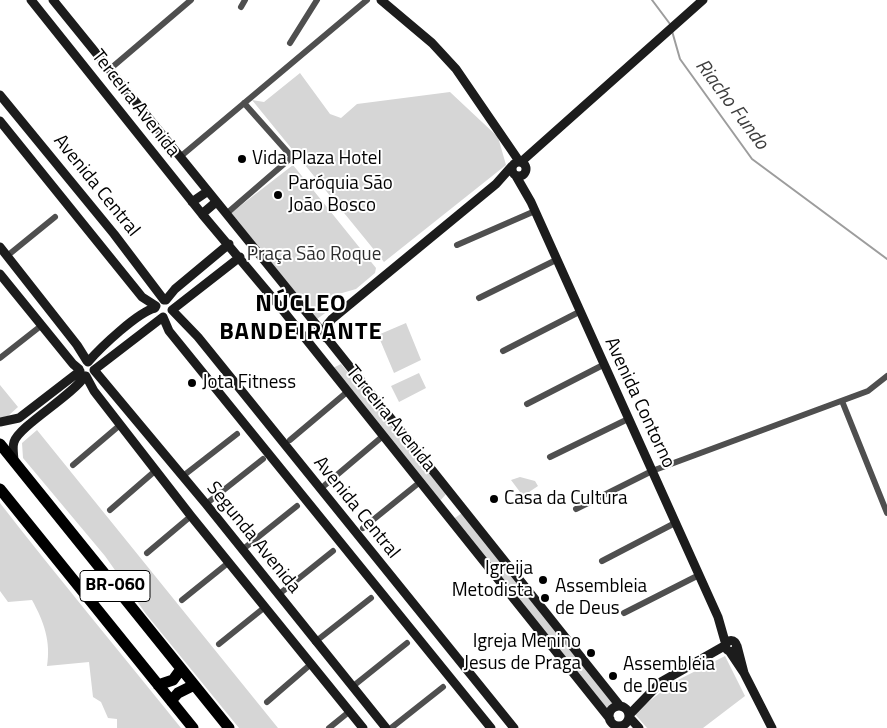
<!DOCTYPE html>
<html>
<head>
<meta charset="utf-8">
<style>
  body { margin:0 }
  canvas { display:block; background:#fff }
</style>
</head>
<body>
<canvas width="887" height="728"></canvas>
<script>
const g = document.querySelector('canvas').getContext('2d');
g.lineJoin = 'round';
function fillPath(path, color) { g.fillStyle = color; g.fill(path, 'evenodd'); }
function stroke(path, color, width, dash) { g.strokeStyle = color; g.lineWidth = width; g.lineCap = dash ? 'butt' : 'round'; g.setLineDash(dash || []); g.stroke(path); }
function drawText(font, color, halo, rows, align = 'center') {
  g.font = font + ' "Titillium Web",sans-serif'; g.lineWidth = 4; g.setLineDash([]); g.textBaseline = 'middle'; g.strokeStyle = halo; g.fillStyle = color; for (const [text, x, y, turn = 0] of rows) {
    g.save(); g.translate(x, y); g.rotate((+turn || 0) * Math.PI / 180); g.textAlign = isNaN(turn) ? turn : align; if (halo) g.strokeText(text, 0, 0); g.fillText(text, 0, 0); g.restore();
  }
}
fillPath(new Path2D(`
  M300,73L330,114L341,118L357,104L450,92L498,137L506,165L384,262L252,100L264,102Z
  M293,165L376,268L375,273L356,289L335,295L323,305L328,311L317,319L231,213Z
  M406,323L421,360L394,373L378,335Z
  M341,364L447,493L439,502L331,369Z
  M419,373L426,388L399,402L391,386Z
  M0,385L18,407L8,416L0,418Z
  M37,430L278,728H239L146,614L105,556L23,458L22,443Z
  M520,477L535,481L538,486L523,496L511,480Z
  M0,503C59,579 121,653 181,728H117V719L108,718L101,702L93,697L89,662L47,666C51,641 44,622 32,600L8,602L0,591Z
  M462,513L615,705L607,712L452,520Z
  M725,656L745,696L703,728H647L634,713L674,682Z`), '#d6d6d6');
stroke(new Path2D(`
  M652,0L670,24
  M672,31L680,59L752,159L887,259`), '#9d9d9d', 2);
stroke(new Path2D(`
  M241,7L245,0
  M290,43L317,0
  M110,69L191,0
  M180,157L367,0
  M226,214L292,157L244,103
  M457,245L535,211
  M7,256L55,217
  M479,298L556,260
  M503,351L579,312
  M0,358L42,325
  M842,401L887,513
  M527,404L603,365
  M290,440L347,392
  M550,457L628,419
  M73,465L120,425
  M183,476L237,434
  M325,485L383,436
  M206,504L263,459
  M576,509L652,471L868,391L887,376
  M110,510L155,471
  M363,528L420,482
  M242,550L297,506
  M147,553L191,516
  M602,561L675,523
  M278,595L333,551
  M182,600L228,563
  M624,613L699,575
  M315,642L371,598
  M219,644L265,607
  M352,687L407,643
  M267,702L311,664
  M329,728L350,711
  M391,728L443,687`), '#4f4f4f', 6);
stroke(new Path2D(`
  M31,0L202,214L281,308L610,719
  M53,0L315,323L620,706
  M381,0L432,43L456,69L519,161
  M0,95L114,234L164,300
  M0,121L142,297L156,306
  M512 169a7 7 0 1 1 14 0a7 7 0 1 1-14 0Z
  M521,162L703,0
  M516,176L531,202L718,617L726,645
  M192,202L208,191
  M202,214L216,202
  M0,247L77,345L87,361
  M240,257L172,310L198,337L514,728
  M0,274L73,364L79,369
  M166,300L175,289L229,244
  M326,338L327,325L332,319L496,184L512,166
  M88,362C101,347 138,312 155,308
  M86,376L94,391L191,516L363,728
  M0,422L19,418L80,371
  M14,462C14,455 12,448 14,442C19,426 72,396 85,376
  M725.5 646a5.5 5.5 0 1 1 11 0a5.5 5.5 0 1 1-11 0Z
  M737,646L744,673
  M730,652L744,673L772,728
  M609 716a10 10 0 1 1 20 0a10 10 0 1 1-20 0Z
  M629,715L661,682L726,645
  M629,717L639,728
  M386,728L206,504L94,370L163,317L169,331L491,728`), '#1c1c1c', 9);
stroke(new Path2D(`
  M0,444L229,728
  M0,489L193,728
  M158,685L173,680L181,669
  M171,701L178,693L194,685`), '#000', 11);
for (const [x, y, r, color] of [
  [242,159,5,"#000"],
  [278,195,5,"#000"],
  [192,383,5,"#000"],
  [494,499,5,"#000"],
  [543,580,5,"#000"],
  [545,598,5,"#000"],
  [591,653,5,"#000"],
  [613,676,5,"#000"]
]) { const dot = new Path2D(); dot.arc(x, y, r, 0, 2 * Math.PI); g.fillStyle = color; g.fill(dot); stroke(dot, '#fff', 2); }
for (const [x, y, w] of [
  [115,586,70]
]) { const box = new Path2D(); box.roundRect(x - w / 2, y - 15.5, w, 31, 4); g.fillStyle = '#fff'; g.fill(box); stroke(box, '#000', 1); }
drawText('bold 18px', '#000', null, [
  ["BR-060",115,586]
]);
drawText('19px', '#000', '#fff', [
  ["Terceira Avenida",135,104,52],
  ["Avenida Central",96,186,51],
  ["Avenida Contorno",639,403,65],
  ["Terceira Avenida",390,419,51],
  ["Avenida Central",356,508,51],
  ["Segunda Avenida",253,538,51]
]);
drawText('19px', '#000', '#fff', [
  ["Vida Plaza Hotel",252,159],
  ["Paróquia São",288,184],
  ["João Bosco",288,206],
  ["Jota Fitness",202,383],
  ["Casa da Cultura",504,499],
  ["Igreija",533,569,"right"],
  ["Metodista",533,591,"right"],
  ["Assembleia",555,587],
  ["de Deus",555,609],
  ["Igreja Menino",581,642,"right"],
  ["Jesus de Praga",581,664,"right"],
  ["Assembléia",623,665],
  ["de Deus",623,687]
], 'left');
drawText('19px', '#2d2d2d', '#fff', [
  ["Praça São Roque",314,255]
]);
drawText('italic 20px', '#3e3e3e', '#fff', [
  ["Riacho Fundo",731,105,53]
]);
g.letterSpacing = '1px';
drawText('bold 24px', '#000', '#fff', [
  ["NÚCLEO",301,305],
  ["BANDEIRANTE",301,333]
]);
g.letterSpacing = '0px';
</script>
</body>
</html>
